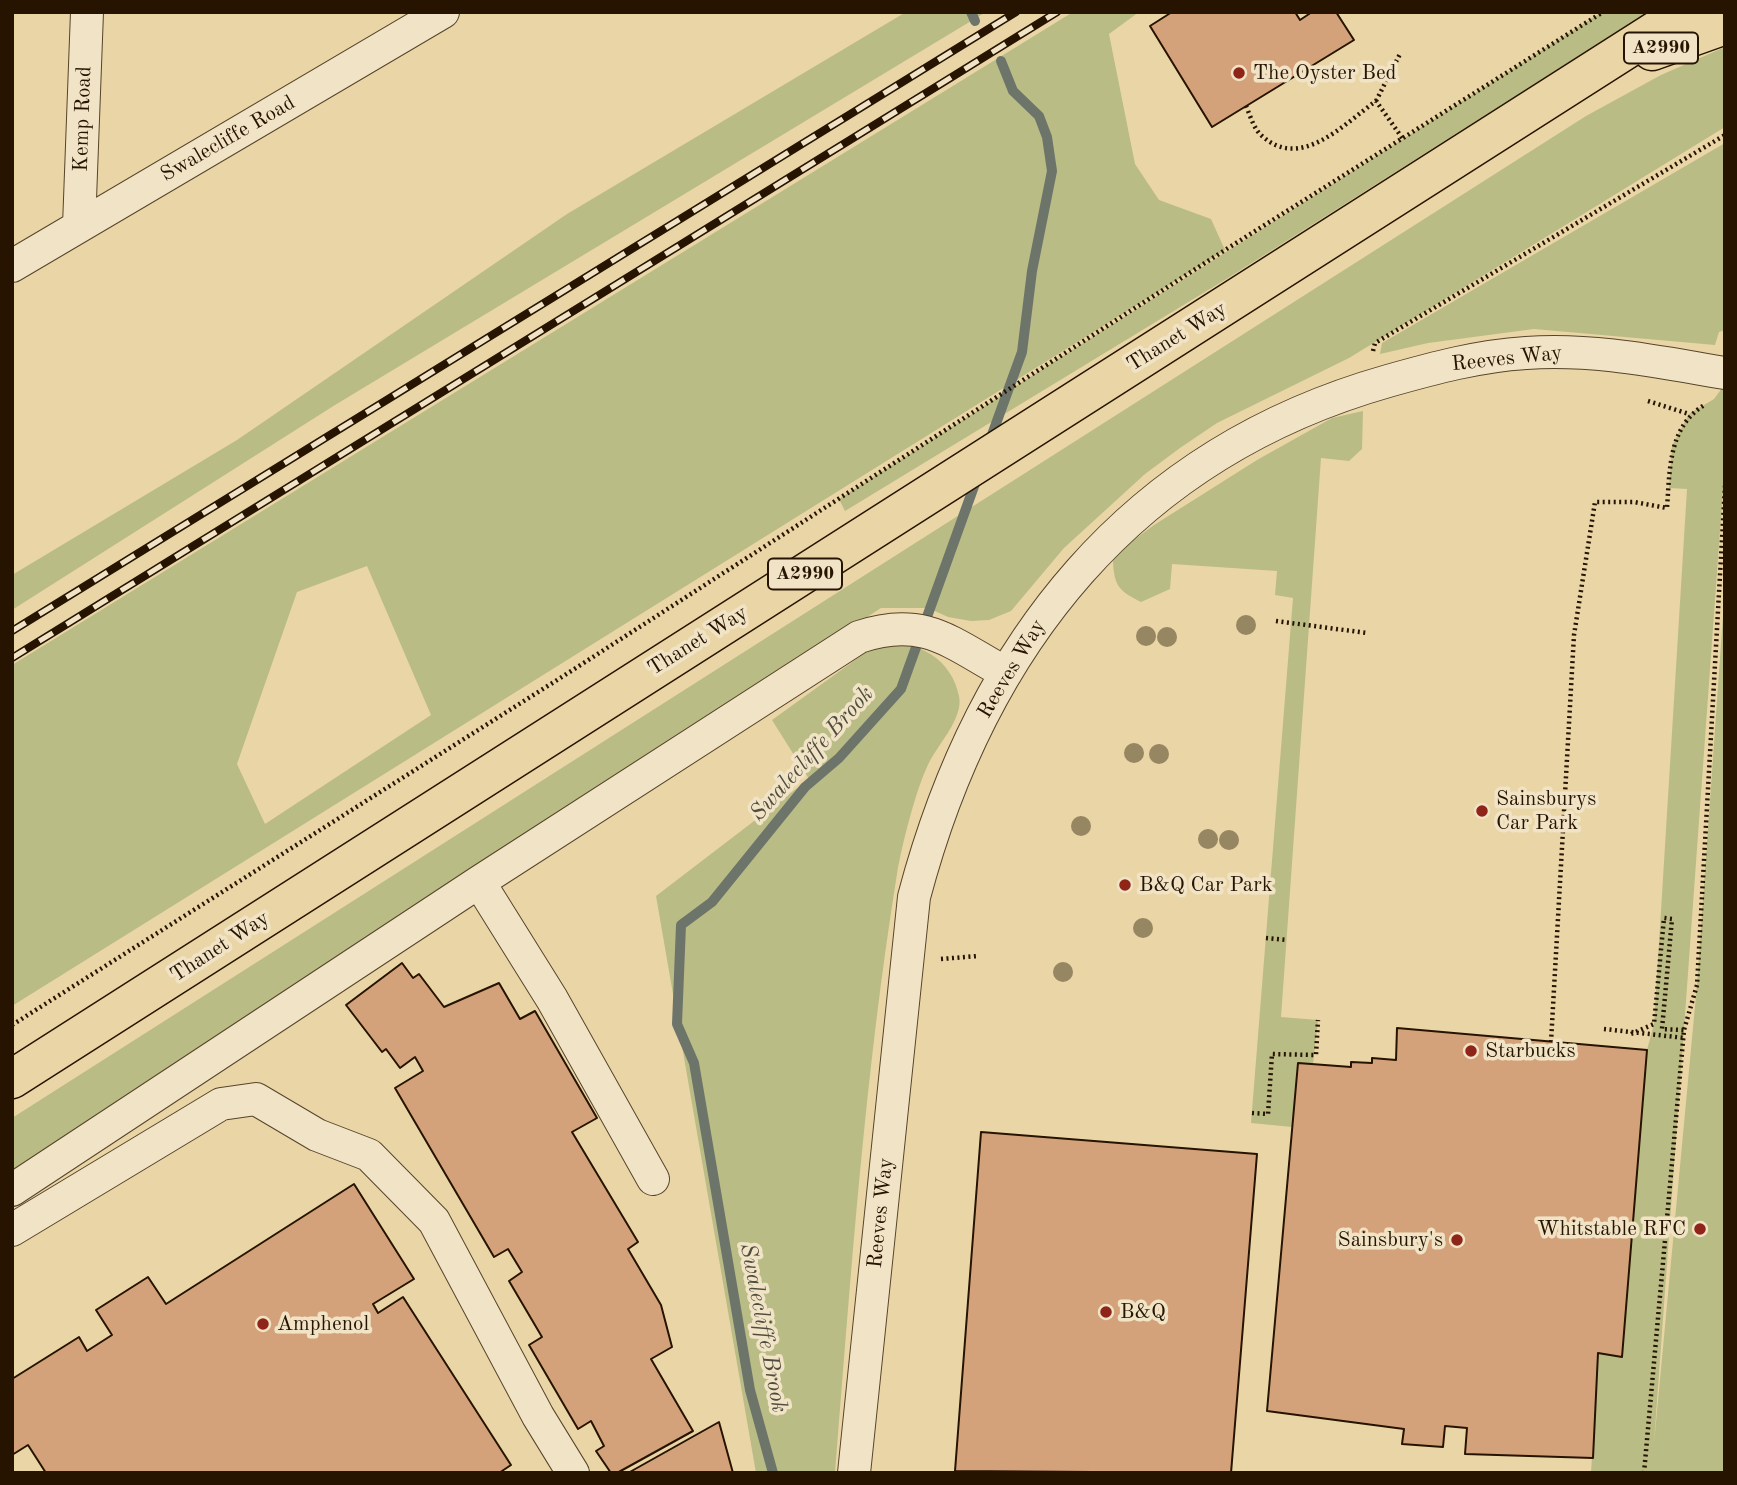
<!DOCTYPE html>
<html>
<head>
<meta charset="utf-8">
<style>
  body { margin:0 }
  #map { position:relative; width:1737px; height:1485px; overflow:hidden; background:#ead5a7; font-family:"Old Standard TT",serif }
  canvas { display:block }
  .frame { position:absolute; inset:0; border:14px solid #261400; pointer-events:none }
</style>
</head>
<body>
<div id="map">
<canvas width="1737" height="1485"></canvas>
<div class="frame"></div>
</div>
<script>
const g = document.querySelector('canvas').getContext('2d');
g.lineJoin = 'round';
function fillPath(path, color) { g.fillStyle = color; g.fill(path, 'evenodd'); }
function stroke(path, color, width, dash) { g.strokeStyle = color; g.lineWidth = width; g.lineCap = dash ? 'butt' : 'round'; g.setLineDash(dash || []); g.stroke(path); }
function drawText(font, color, halo, rows, align = 'center') {
  g.font = font + ' "Old Standard TT",serif'; g.lineWidth = 7; g.setLineDash([]); g.textBaseline = 'middle'; g.strokeStyle = halo; g.fillStyle = color; for (const [text, x, y, turn = 0] of rows) {
    g.save(); g.translate(x, y); g.rotate((+turn || 0) * Math.PI / 180); g.textAlign = isNaN(turn) ? turn : align; if (halo) g.strokeText(text, 0, 0); g.fillText(text, 0, 0); g.restore();
  }
}
fillPath(new Path2D(`
  M906,12H986L335,405L12,610V575L237,440L567,214Z
  M1073,12H1139L1109,34L1135,164L1159,200L1211,219L1225,250L12,1006V665ZM367,566L431,715L265,824L237,764L297,592Z
  M1602,12H1648L1228,278L845,511L839,499Z
  M1725,47V127L1349,358L1217,423L1180,448L1145,474L1064,548L1011,611L989,620L971,621L948,617L928,608H881L12,1177V1118L1586,116L1661,75Z
  M1725,143V330L1719,332L1715,345L1534,329L1428,343L1380,354L1382,343Z
  M1725,384V462L1654,1443L1697,985L1725,587V1473H1591L1598,1353L1622,1356L1647,1050L1654,1024L1687,489L1669,488L1672,446L1689,414L1714,399Z
  M1363,411L1362,449L1349,461L1321,458L1281,1017L1318,1020L1313,1064H1298L1292,1127L1251,1123L1293,598L1275,595L1277,571L1172,564L1170,589L1141,602C1119,591 1114,586 1113,561L1123,548L1154,525L1257,460L1332,418Z
  M880,642C917,641 951,657 959,696C964,719 936,746 927,767C915,793 902,845 897,874C865,1072 851,1273 835,1473H756L656,896L809,779L772,720Z`), '#babc85');
stroke(new Path2D(`
  M971,12L975,21
  M989,443L1022,352L1032,271L1052,171L1047,137L1039,116L1013,91L1001,61
  M773,1473L750,1390L694,1063L677,1024L681,925L712,902L805,787L839,758L901,689L977,478`), '#6d756b', 10);
const building = new Path2D(`
  M1172,12H1295L1300,20L1312,12H1336L1354,40L1212,127L1150,26Z
  M402,963L413,978L419,974L444,1007L499,983L520,1019L535,1011L597,1118L572,1132L638,1242L628,1249L661,1305L672,1347L651,1359L693,1431L617,1473H611L596,1451L604,1446L591,1421L578,1429L529,1345L542,1337L509,1281L522,1272L508,1249L494,1257L395,1088L423,1071L415,1057L400,1068L386,1049L382,1052L346,1005Z
  M1397,1028L1647,1050L1622,1357L1598,1353L1593,1458L1465,1454L1467,1428L1445,1426L1443,1447L1402,1444L1404,1429L1267,1411L1298,1063L1351,1067V1062L1372,1063V1058L1396,1060Z
  M981,1132L1257,1154L1231,1473L955,1471Z
  M354,1184L414,1279L373,1304L378,1313L403,1297L511,1465L499,1473H46L28,1445L12,1455V1379L79,1337L87,1351L112,1335L96,1310L148,1277L166,1304Z
  M719,1422L733,1473H628Z`);
fillPath(building, '#d4a27a');
stroke(building, '#261400', 2);
const minor = new Path2D(`
  M79,226L87,12
  M12,266L443,12
  M479,882L552,999L653,1179
  M12,1190L479,882L859,637C924,615 951,643 1006,673
  M12,1230L221,1104L256,1099L317,1135L369,1155L434,1221L538,1416L573,1473
  M854,1473L914,897C981,644 1131,454 1388,381C1434,368 1478,356 1526,353C1593,348 1659,362 1725,373`);
const major = new Path2D(`
  M1652,51L1725,25
  M12,1079L1685,12`);
stroke(minor, '#57442a', 34);
stroke(major, '#261400', 41);
stroke(new Path2D(`
  M1376,101L1400,54
  M1246,106C1250,115 1254,129 1261,135C1300,172 1344,124 1376,101L1403,139
  M1373,351L1375,343L1725,135
  M1648,401L1689,414
  M1276,621L1367,633
  M1266,938L1287,940
  M941,959L978,956
  M12,1025L565,675L1225,250L1603,12
  M1604,1029L1685,1038
  M1631,1034L1654,1024L1664,918L1672,919L1662,1029L1684,1030
  M1551,1042L1574,635L1595,502H1634L1667,508C1670,469 1668,426 1706,404
  M1252,1113L1268,1114L1272,1054L1316,1055L1318,1020
  M1644,1473L1684,1030L1697,985L1725,486`), '#261400', 4.5, [2, 3.5]);
stroke(minor, '#f1e4c6', 32);
stroke(major, '#ead5a7', 38);
const rail = new Path2D(`
  M12,631L1016,12
  M12,658L1057,12`);
stroke(rail, '#261400', 8);
stroke(rail, '#f1e4c6', 5, [16]);
g.fillStyle = '#968661';
for (const [x, y] of [
  [1246,625],
  [1146,636],
  [1167,637],
  [1134,753],
  [1159,754],
  [1081,826],
  [1208,839],
  [1229,840],
  [1143,928],
  [1063,972]
]) { g.beginPath(); g.arc(x, y, 10, 0, 2 * Math.PI); g.fill(); }
for (const [x, y, r, color] of [
  [1239,73,7,"#8f2418"],
  [1482,811,7,"#8f2418"],
  [1125,885,7,"#8f2418"],
  [1471,1051,7,"#8f2418"],
  [1700,1229,7,"#8f2418"],
  [1457,1240,7,"#8f2418"],
  [1106,1312,7,"#8f2418"],
  [263,1324,7,"#8f2418"]
]) { const dot = new Path2D(); dot.arc(x, y, r, 0, 2 * Math.PI); g.fillStyle = color; g.fill(dot); stroke(dot, '#f1e4c6', 2.5); }
for (const [x, y, w] of [
  [1661,48,74],
  [805,574,74]
]) { const box = new Path2D(); box.roundRect(x - w / 2, y - 15.5, w, 31, 5); g.fillStyle = '#f1e4c6'; g.fill(box); stroke(box, '#261400', 2); }
drawText('bold 19px', '#261400', null, [
  ["A2990",1661,48],
  ["A2990",805,574]
]);
drawText('21px', '#261400', '#f1e4c6', [
  ["The Oyster Bed",1253,73],
  ["Sainsburys",1496,799],
  ["Car Park",1496,823],
  ["B&Q Car Park",1139,885],
  ["Starbucks",1485,1051],
  ["Whitstable RFC",1686,1229,"right"],
  ["Sainsbury's",1443,1240,"right"],
  ["B&Q",1120,1312],
  ["Amphenol",277,1324]
], 'left');
drawText('21px', '#261400', '#f1e4c6', [
  ["Kemp Road",83,119,-88],
  ["Swalecliffe Road",228,139,-30],
  ["Thanet Way",1177,337,-32],
  ["Reeves Way",1507,359,-6],
  ["Thanet Way",698,641,-32],
  ["Reeves Way",1012,669,-59],
  ["Thanet Way",220,947,-33],
  ["Reeves Way",881,1213,-84]
]);
drawText('italic 23px', '#504d3f', '#f1e4c6', [
  ["Swalecliffe Brook",812,754,-48],
  ["Swalecliffe Brook",763,1328,79]
]);
</script>
</body>
</html>
